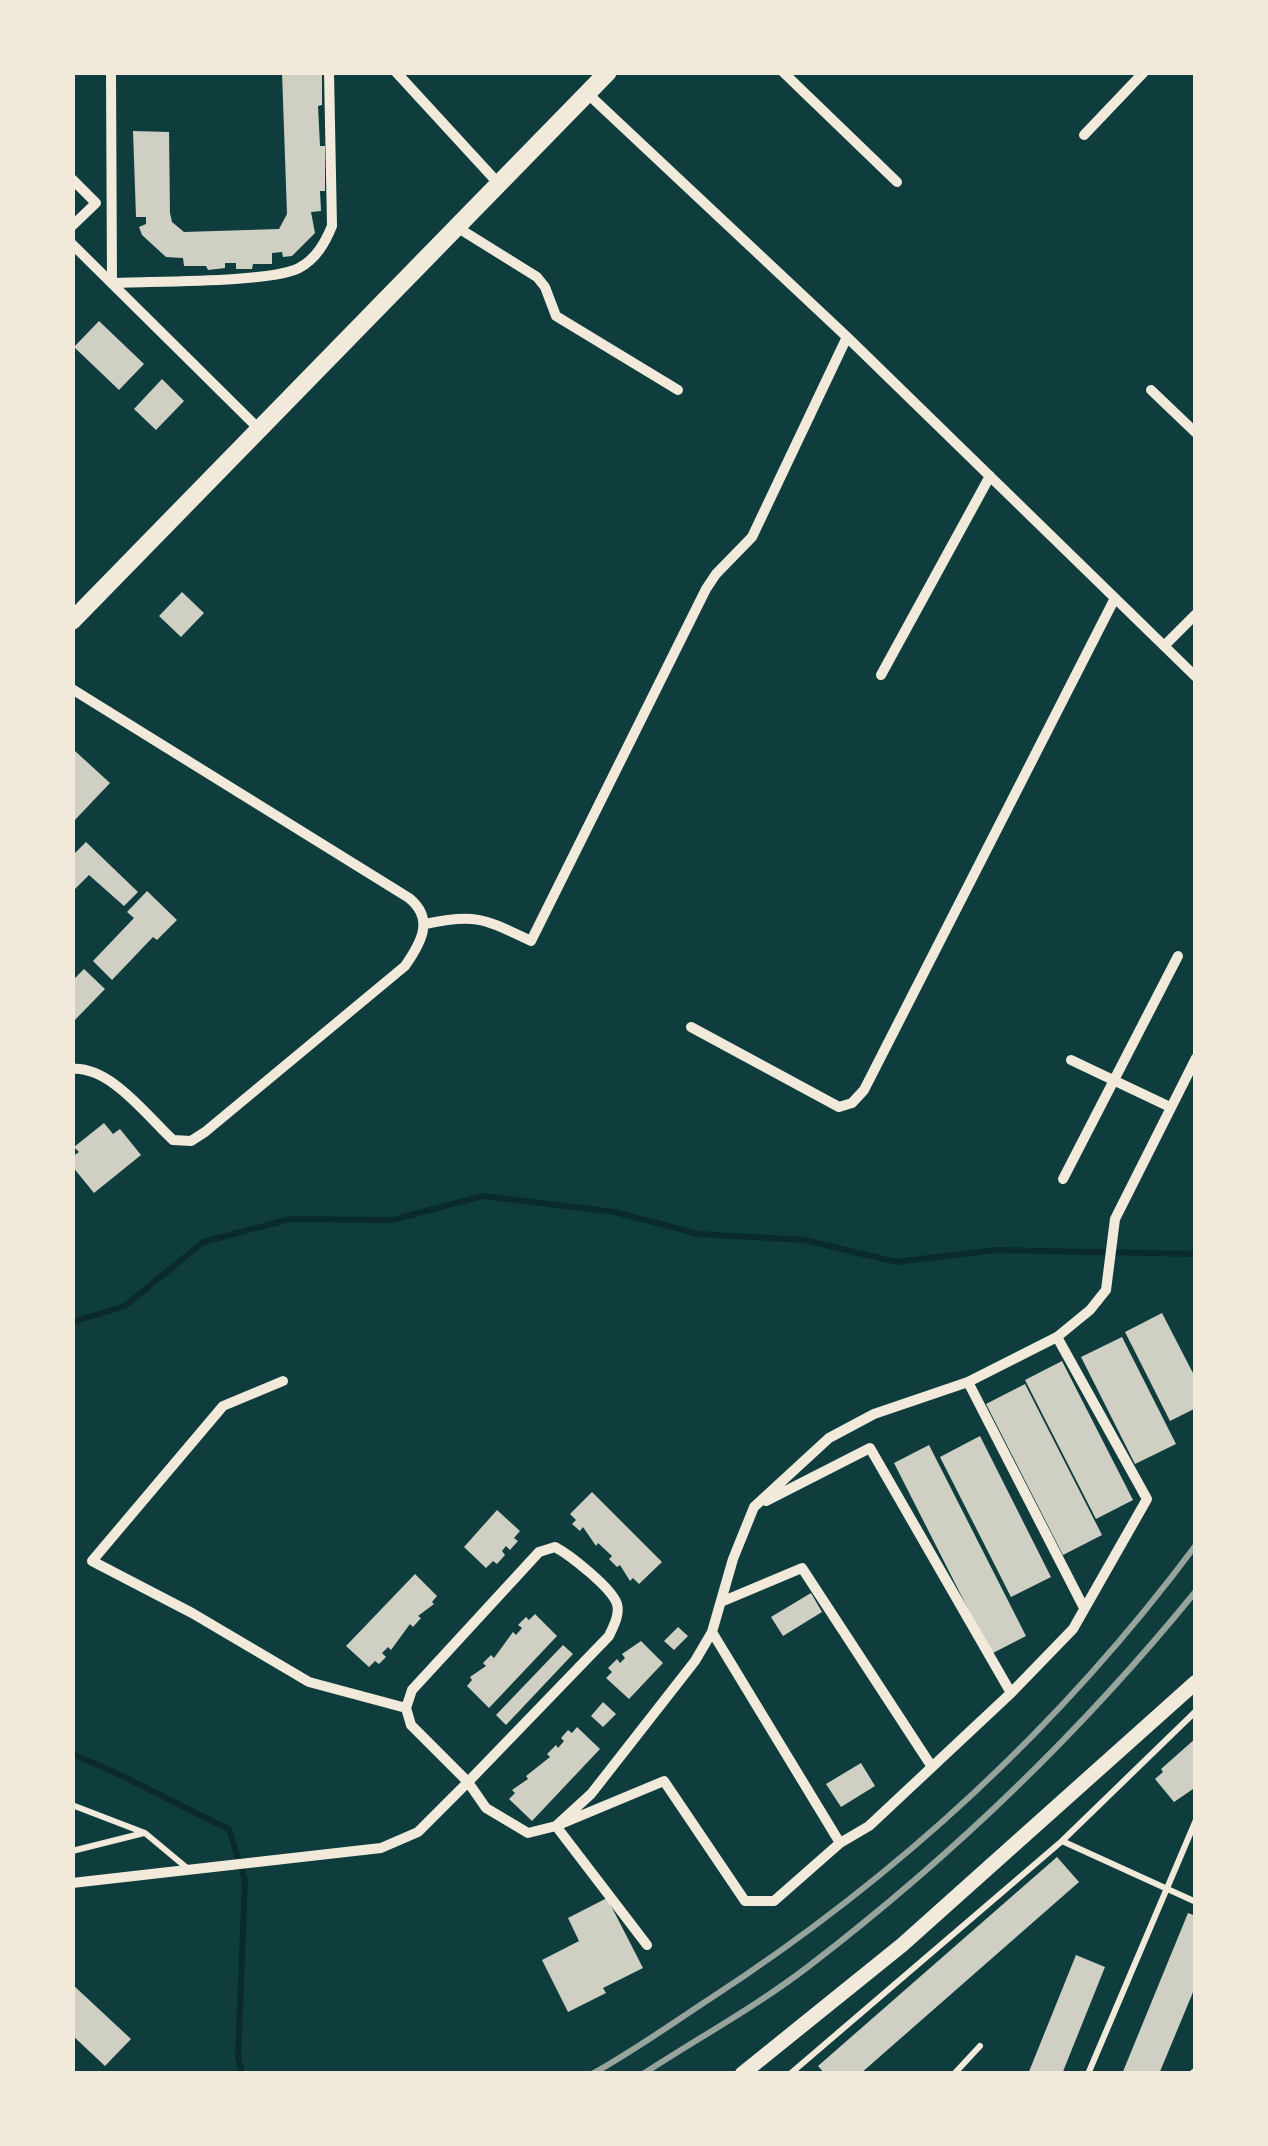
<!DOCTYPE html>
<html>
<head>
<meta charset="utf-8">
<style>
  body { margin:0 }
  #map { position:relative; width:1268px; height:2146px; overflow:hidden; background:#0f3d3e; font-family:"Fira Sans Condensed",sans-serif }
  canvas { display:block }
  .frame { position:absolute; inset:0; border:75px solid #f1e9da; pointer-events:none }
</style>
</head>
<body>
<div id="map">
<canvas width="1268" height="2146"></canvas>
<div class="frame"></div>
</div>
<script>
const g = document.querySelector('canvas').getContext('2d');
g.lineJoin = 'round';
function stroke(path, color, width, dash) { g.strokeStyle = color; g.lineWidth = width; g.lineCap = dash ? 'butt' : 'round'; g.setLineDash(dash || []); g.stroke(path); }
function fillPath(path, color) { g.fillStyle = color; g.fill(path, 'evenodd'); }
stroke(new Path2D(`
  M72,1322L125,1306L203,1242L290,1219L392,1220L483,1196L615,1212L698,1234L805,1240L896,1262L996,1250L1196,1254
  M72,1754C127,1775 176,1805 229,1829L245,1880L238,2057L242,2074`), '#0a2a2b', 6);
fillPath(new Path2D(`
  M282,72H322V105L318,106L320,146H325V191H320L321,211L311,212L315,233L292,256L283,257L282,252L272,253V264H253L252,269H236V263H225V268L208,270L206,266H184L183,258L166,257L142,235L139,227L146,224V217H136L133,131L169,132L170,213L172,222L184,232L279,229L287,214Z
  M99,321L144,364L119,390L74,347Z
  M162,379L184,401L156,430L134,409Z
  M182,592L204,613L181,637L159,616Z
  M75,751L110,783L72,823V754Z
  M86,842L138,892L124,906L89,875L72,892V856Z
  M147,891L177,920L157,940L153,937L112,980L93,961L134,918L127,912Z
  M84,969L105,989L72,1023V981Z
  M104,1123L113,1134L120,1129L141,1155L94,1193L72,1166V1157L79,1152L74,1147Z
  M1162,1313L1196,1379V1408L1170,1421L1125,1332Z
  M1122,1337L1176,1444L1135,1464L1081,1357Z
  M1062,1361L1133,1500L1096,1519L1025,1380Z
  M1025,1384L1102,1535L1063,1555L986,1404Z
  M980,1436L1051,1577L1011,1597L940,1457Z
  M929,1445L1026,1636L991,1654L894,1463Z
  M592,1492L662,1562L639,1584L633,1578L630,1581L620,1565L617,1567L609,1559L612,1556L598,1543L596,1546L583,1527L580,1531L572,1524L576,1520L570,1514Z
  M497,1510L520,1531L514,1538L518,1541L510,1550L506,1546L502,1551L505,1555L497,1564L493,1561L486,1568L464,1547Z
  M415,1574L437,1596L432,1602L434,1604L418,1616L421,1618L413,1627L410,1624L391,1650L388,1647L382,1653L386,1657L379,1664L375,1661L369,1667L346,1646Z
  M811,1593L822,1612L783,1636L771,1617Z
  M535,1614L557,1636L489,1708L467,1686L472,1680L470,1677L486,1666L483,1663L491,1655L494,1658L513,1632L516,1635L522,1628L518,1625L526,1617L529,1620Z
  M678,1627L688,1636L674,1650L664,1641Z
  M641,1641L663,1663L629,1699L606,1678L612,1672L608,1668L617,1659L620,1663L625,1658L622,1654Z
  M563,1645L573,1654L506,1725L496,1715Z
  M603,1702L616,1714L603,1727L591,1716Z
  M577,1727L600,1749L532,1821L509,1799L515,1793L512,1790L528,1779L526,1776L550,1757L547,1754L556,1745L558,1748L564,1741L561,1738L568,1730L572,1733Z
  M1196,1738V1787L1174,1802L1155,1779L1163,1772L1161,1769Z
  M861,1763L875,1786L841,1807L826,1784Z
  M1057,1857L1079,1882L860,2074H825L818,2066Z
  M607,1898L643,1968L603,1988L606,1993L568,2012L542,1960L579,1941L568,1918Z
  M1188,1913L1196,1916V1985L1159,2074H1122Z
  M1076,1955L1105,1967L1062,2074H1028Z
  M72,1984L131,2039L105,2066L72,2035Z`), '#cfcfc3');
stroke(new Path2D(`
  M72,1805L145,1833L187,1868
  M1062,1841L1196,1902
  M72,1851L144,1833
  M790,2074L1062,1841L1196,1711
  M954,2074L980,2046
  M1088,2074L1196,1820
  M1191,2074L1196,2070`), '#f1e9da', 6);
stroke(new Path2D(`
  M111,72L112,283C151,281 270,283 299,268C316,259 325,243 332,226L329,72
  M396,72L498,183
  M783,72L897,182
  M587,93L847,337L1196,677
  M1084,135L1144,72
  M72,179L96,203L72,226
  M455,226L537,277L545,287L556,316L678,390
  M72,244L259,429
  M1151,390L1196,433
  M1164,646L1196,614
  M881,675L990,476
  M72,689L409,898C435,919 421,943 405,966L205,1132L191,1141L173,1140C146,1115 110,1066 72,1069
  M425,924C477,913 484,919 531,941L706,589L716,574L752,537L847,337
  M691,1027L839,1107L852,1103L864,1090L1115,598
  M1071,1060L1170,1107
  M1063,1179L1178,956
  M283,1381L223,1406L92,1561L192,1613L309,1682L406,1708
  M968,1382L1084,1608
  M766,1501L870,1448L1011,1693
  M555,1547C570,1555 612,1588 617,1604C620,1615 613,1627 609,1636L468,1782L411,1725L406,1708L412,1690L539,1552Z
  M721,1602L802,1568L932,1767
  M712,1632L840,1843
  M72,1883L381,1848L418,1832L468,1782L486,1808L528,1833L556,1826L591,1794L695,1661L712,1632L733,1559L754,1507L829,1438L874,1414L968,1382L1057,1337L1090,1310L1106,1290L1115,1219L1196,1058
  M647,1945L556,1826L664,1781L745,1901H774L840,1843L869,1826L1011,1693L1073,1629L1147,1499L1057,1337`), '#f1e9da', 10);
stroke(new Path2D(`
  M742,2074L902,1945L1196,1682`), '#f1e9da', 15);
stroke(new Path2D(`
  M72,621L608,72`), '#f1e9da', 18);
stroke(new Path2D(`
  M592,2074C632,2052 670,2025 708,2000C896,1878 1061,1726 1196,1545
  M643,2074C698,2038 757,2006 809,1966C951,1857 1083,1730 1196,1591`), '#97a49c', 6);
</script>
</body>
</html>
